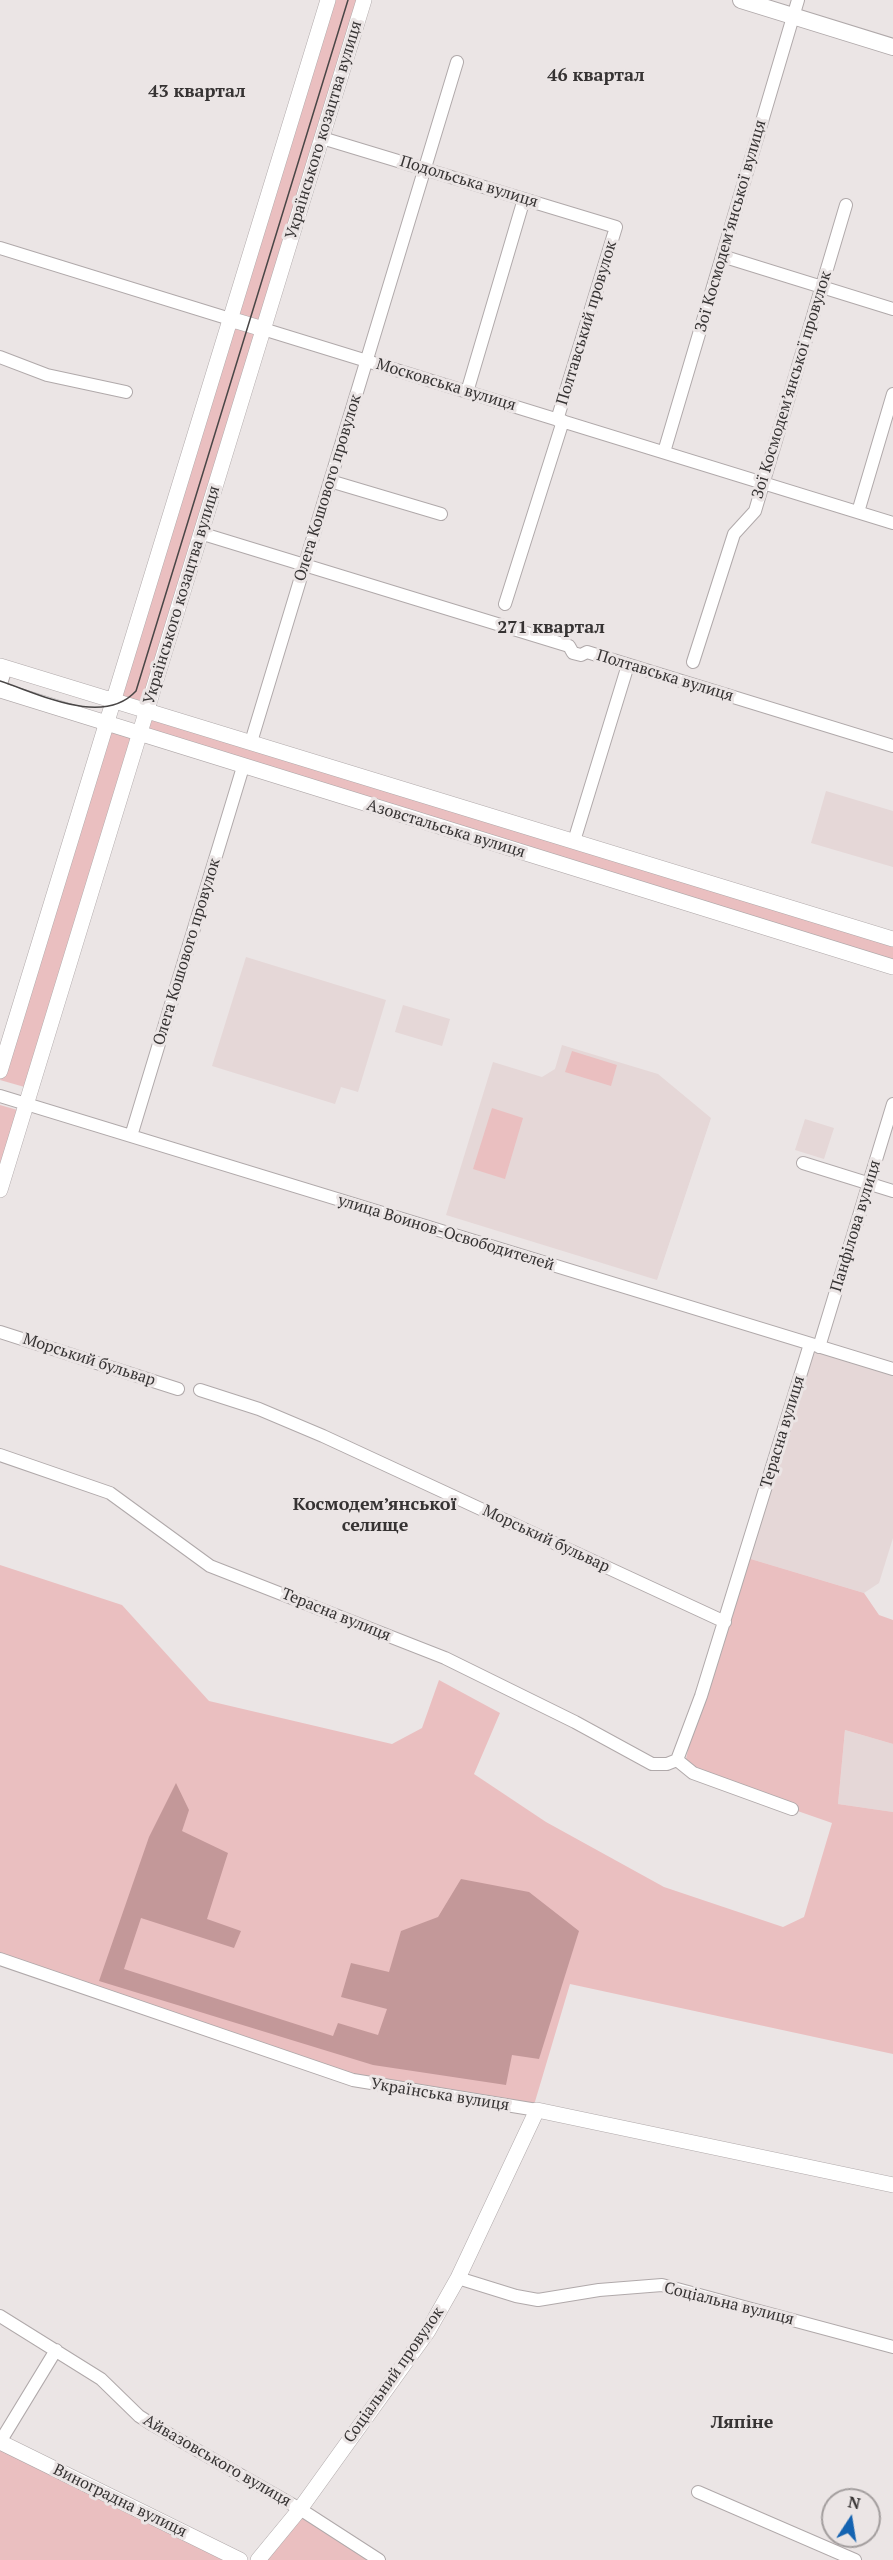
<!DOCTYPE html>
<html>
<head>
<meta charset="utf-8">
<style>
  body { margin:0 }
  #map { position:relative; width:893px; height:2560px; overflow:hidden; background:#ebe5e5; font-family:"PT Serif",serif }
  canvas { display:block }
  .north { position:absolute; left:821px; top:2488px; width:60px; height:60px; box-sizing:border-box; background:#ebe5e5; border:2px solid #a39e9e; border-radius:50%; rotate:12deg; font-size:16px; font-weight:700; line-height:24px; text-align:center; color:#363333 }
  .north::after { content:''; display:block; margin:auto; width:21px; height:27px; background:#1463b1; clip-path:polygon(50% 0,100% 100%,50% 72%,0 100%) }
</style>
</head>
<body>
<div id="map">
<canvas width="893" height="2560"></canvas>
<div class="north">N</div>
</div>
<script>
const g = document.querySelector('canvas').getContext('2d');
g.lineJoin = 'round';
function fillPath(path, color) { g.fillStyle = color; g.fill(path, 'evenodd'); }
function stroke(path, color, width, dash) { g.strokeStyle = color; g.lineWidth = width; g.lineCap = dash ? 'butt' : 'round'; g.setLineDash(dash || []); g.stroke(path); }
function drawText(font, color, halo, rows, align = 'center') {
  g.font = font + ' "PT Serif",serif'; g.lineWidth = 6; g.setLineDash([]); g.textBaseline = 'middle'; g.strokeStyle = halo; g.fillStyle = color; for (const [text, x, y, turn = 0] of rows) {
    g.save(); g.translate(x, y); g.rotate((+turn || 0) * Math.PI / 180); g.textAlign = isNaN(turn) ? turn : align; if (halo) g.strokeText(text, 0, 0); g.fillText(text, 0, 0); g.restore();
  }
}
fillPath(new Path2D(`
  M826,791L893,811V867L811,843Z
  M246,957L386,1000L358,1092L341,1087L335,1104L212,1066Z
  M403,1005L450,1019L442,1046L395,1032Z
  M562,1045L658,1074L711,1118L657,1280L446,1215L493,1062L542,1077L555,1069Z
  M805,1119L834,1128L824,1159L795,1150Z
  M810,1344L893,1369V1538L879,1583L864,1593L744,1557Z
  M845,1730L893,1744V1812L838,1804Z`), '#e5d7d7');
fillPath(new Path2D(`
  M331,0H361L261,325L234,317Z
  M232,323L259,331L144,706L117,698Z
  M149,713L893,942V964L143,732Z
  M109,727L134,737L28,1088L0,1080Z
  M572,1051L617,1065L611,1086L565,1072Z
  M0,1105L21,1111L0,1179Z
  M492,1108L523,1118L505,1179L473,1169Z
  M744,1557L864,1593L879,1615L893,1620V1744L845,1730L838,1804L893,1812V2054L570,1984L534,2105L370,2081L0,1954V1565L122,1605L209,1701L392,1744L422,1728L439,1680L500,1713L474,1774L546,1822L664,1887L783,1927L804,1917L832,1823L683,1771L701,1696Z
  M0,2442L240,2560H0Z
  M300,2509L379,2560H258Z`), '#eabfc0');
fillPath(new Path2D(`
  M176,1783L189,1810L182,1831L228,1853L207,1919L241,1931L234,1948L141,1918L124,1969L333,2036L338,2023L378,2035L387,2009L341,1997L351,1963L389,1972L401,1931L438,1917L461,1879L529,1892L579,1931L539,2059L512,2055L506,2085L373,2065L99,1981L149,1837Z`), '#c39899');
const minor = new Path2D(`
  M322,138L616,227L557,420
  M0,248L230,319
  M722,256L893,309
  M263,329L893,523
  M0,357L47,375L126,392
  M467,392L524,199
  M664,452L798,0
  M330,481L441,514
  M858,512L893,394
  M200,533L569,646L573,653L581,655L587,652L893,746
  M505,604L563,421
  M693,662L734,534L755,511L846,205
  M0,687L6,668
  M251,742L457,62
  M574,841L628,665
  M0,1096L893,1369
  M131,1136L243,767
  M803,1163L893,1191
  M0,1332L178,1389
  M819,1347L893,1104
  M200,1390L259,1409L323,1436L725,1622
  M0,1455L110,1493L210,1566L445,1658L575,1722L652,1764H667L677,1760
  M792,1809L693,1773L677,1760L701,1696L810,1344
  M0,1959L353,2080L537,2110
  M458,2278L516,2296L538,2300L599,2290L662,2285L893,2347
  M0,2316L101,2379L139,2416L153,2425L300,2509L379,2560
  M0,2442L56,2350
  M698,2492L855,2560`);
const tertiary = new Path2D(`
  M230,319L263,329
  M0,666L893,939
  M0,690L893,967
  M0,1071L328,0
  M0,1190L364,0
  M0,2442L240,2560
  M258,2560L300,2509L428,2331L458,2278L537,2110L893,2185`);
const secondary = new Path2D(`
  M741,0L893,47`);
stroke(minor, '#b0a9aa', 14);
stroke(tertiary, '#b0a9aa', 16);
stroke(secondary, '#b0a9aa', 18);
stroke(minor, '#fff', 12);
stroke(tertiary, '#fff', 15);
stroke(secondary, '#fff', 16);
stroke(new Path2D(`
  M0,681C40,694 103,727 136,691L348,0`), '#494646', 1.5);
drawText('16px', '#363333', '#ebe5e5', [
  ["Українського козацтва вулиця",324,130,-73],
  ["Подольська вулиця",469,182,17],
  ["Зої Космодем’янської вулиця",731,226,-74],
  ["Полтавський провулок",587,323,-73],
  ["Московська вулиця",446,385,17],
  ["Зої Космодем’янської провулок",792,385,-73],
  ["Олега Кошового провулок",328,488,-73],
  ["Українського козацтва вулиця",182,595,-73],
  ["Полтавська вулиця",665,676,17],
  ["Азовстальська вулиця",446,829,17],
  ["Олега Кошового провулок",187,952,-73],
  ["Панфілова вулиця",856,1226,-73],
  ["улица Воинов-Освободителей",446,1233,17],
  ["Морський бульвар",89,1360,18],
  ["Терасна вулиця",783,1432,-73],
  ["Морський бульвар",546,1539,25],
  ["Терасна вулиця",336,1615,22],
  ["Українська вулиця",440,2095,9],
  ["Соціальна вулиця",729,2304,14],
  ["Соціальний провулок",394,2375,-55],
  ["Айвазовського вулиця",217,2461,30],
  ["Виноградна вулиця",120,2501,26]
]);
drawText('bold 18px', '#363333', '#ebe5e5', [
  ["46 квартал",596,76],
  ["43 квартал",197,92],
  ["271 квартал",551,628],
  ["Космодем’янської",375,1505],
  ["селище",375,1526],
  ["Ляпіне",742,2423]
]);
</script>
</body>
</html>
